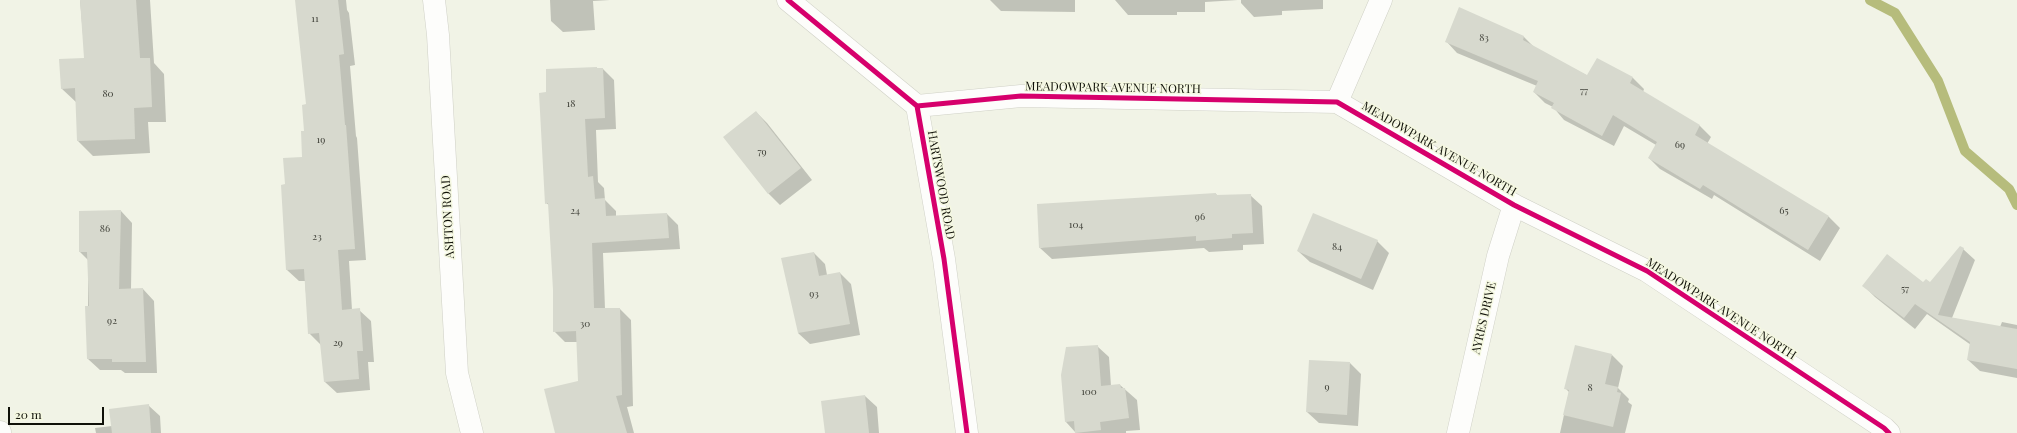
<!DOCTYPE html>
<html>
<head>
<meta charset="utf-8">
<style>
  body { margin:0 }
  #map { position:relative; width:2017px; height:433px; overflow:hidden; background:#f1f3e6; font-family:"Playfair Display",serif }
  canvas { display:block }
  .scale { position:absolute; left:8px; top:407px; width:96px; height:18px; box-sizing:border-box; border:2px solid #0f1008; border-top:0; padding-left:5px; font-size:12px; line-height:14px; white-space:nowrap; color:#0f1008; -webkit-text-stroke:3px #f5f8e1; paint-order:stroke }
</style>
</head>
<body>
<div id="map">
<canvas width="2017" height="433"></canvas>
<div class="scale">20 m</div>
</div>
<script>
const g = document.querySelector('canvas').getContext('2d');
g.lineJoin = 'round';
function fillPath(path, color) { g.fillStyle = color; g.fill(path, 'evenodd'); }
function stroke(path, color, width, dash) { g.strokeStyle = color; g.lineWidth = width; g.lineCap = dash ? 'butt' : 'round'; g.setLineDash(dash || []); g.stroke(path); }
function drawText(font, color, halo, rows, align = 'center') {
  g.font = font + ' "Playfair Display",serif'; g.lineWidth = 3; g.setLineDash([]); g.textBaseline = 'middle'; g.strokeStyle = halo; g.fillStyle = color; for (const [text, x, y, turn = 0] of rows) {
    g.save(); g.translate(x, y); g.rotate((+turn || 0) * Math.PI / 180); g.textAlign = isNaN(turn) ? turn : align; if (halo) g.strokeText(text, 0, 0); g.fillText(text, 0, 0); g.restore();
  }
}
fillPath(new Path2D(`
  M80,0H150L154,63L164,74L166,122H148L150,153L93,156L78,141L77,103L61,88L85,59Z
  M296,0H346L347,10L349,13L355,65L350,66L356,136L357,138L366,260L349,261L352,310H359L371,321L374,362H368L370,390L337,393L325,382L321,345L309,333L305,281H299L287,270L286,185L303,158L307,105Z
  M550,0H610L593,1L595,30L563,32L551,21Z
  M990,0H1075V12L1001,11Z
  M1115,0H1238L1205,2V12H1177V15H1128Z
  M1241,0H1323V9L1282,11V15L1254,17L1241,3Z
  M1460,9L1524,37L1535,48L1588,76L1597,59L1633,78L1644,89L1643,92L1700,126L1711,137L1707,144L1829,217L1840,228L1820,261L1714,195L1712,199L1660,169L1649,158L1656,145L1624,126L1614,146L1564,120L1553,107L1545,103L1534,92L1537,86L1457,53L1446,41Z
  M598,69H603L614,80L616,129L596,130L598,182L604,188L605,200L616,211V216L667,214L678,225L680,249L603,253L605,309H620L631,320L633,406L627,407L634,433H568L579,382L577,342H565L554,331V290L549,205L546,203L547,93Z
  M756,112L767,123L812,180L780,205L768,193Z
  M1216,194L1218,196L1250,195L1262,206L1264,244L1243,245V250L1209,252L1204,248L1052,259L1040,248Z
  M121,211L132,223L131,290L143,289L154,301L157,373H125L121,370H100L88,359V260L80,252V212Z
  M1377,241L1389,253L1373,290L1310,262L1298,251Z
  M1963,249L1975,260L1952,318L2000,327L2002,322L2017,325V378L1980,371L1968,360L1971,345L1927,314L1915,329L1875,297L1864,286L1930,283Z
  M814,253L825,264L827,275L840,273L851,284L860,335L810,344L798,333Z
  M1097,346L1109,357L1111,386L1120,385L1137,400L1140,430L1126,431V433H1076L1066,422Z
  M1612,355L1623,366L1618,388L1629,399L1628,402L1632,405L1625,433H1560L1569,392L1566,389Z
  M1350,363L1361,374L1358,426L1319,423L1307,412Z
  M865,396L877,407L879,433H826L822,402Z
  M148,405L160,416L161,433H96L95,428L112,426Z`), '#0003');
stroke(new Path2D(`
  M1870,0L1895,13L1938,81L1965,151L2009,189L2017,205`), '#b6bc7c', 10);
fillPath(new Path2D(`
  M80,0H136L140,58H150L152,107L134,108L135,139L77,141L75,88L61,89L59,59L84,58Z
  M295,0H338L344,54L339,55L345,125H346L355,249L338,250L342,310L360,308L363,351H357L359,379L324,382L319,333L308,334L304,269L286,270L281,185L285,184L283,158L302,157L301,131H304L302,105L306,104Z
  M1459,7L1524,36L1523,40L1587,75L1597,58L1633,77L1630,83L1700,125L1695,135L1829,216L1808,250L1703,185L1700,189L1648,158L1657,142L1613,115L1602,136L1551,108L1554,103L1533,92L1538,81L1445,42Z
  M597,67V68H603L605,118L585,119L588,177L593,176L595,199L605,198L606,216L667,213L669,238L592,243L594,308H620L622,395L616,396L627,433H555L544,389L578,381L576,331L553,332V290L548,203L545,204L539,93L546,92V69Z
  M756,111L801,168L768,194L723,137Z
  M1216,193V195L1251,194L1253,233L1232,234V238L1196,241V236L1039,248L1037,204Z
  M121,210L119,289L143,288L146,362H112V359H87L85,306H89L87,252H79V211Z
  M1313,213L1378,240L1361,279L1297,251Z
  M1960,246L1964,248L1938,315L2017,329V369L1967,360L1970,342L1915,304L1904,318L1862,286L1887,254L1923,282L1926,279L1930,282Z
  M814,252L819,276L840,272L850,324L798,333L781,258Z
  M1098,345L1101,386L1120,384L1121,388H1125L1129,418L1100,422L1101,430L1075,433L1074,421L1065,422L1061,375L1066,347Z
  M1575,345L1612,354L1605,384L1618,387L1617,392L1621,393L1613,427L1563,415L1569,390L1564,389Z
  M1309,360L1350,362L1347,415L1306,412Z
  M865,395L869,433H825L821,401Z
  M149,404L151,433H112L109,409Z`), '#d7d9ce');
const minor = new Path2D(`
  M434,0L438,35L457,373L472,433
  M788,0L917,106L944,259L967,433
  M1337,102L1381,0
  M917,106L1021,96L1337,102L1514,205L1647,271L1884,428L1889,433
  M0,432V433
  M1458,433L1498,256L1514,205`);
stroke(minor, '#cfd0c6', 23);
stroke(minor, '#fdfdfb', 22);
stroke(new Path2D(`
  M788,0L917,106L944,259L967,433
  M917,106L1021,96L1337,102L1514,205L1647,271L1884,428L1889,433`), '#d6006c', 5);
drawText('10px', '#41423a', null, [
  ["11",315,19],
  ["83",1484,38],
  ["77",1584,91],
  ["80",108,94],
  ["18",571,104],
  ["19",321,140],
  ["69",1680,145],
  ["79",762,152],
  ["24",575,211],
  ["65",1784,211],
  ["96",1200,217],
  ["104",1076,225],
  ["86",105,229],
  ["23",317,237],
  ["84",1337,247],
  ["57",1905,289],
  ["93",814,294],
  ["92",112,321],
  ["30",585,324],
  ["29",338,343],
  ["9",1327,387],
  ["8",1590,388],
  ["100",1089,392]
]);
drawText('12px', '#0f1008', '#f5f8e1', [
  ["MEADOWPARK AVENUE NORTH",1113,88,1],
  ["MEADOWPARK AVENUE NORTH",1439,149,30],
  ["HARTSWOOD ROAD",941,185,80],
  ["ASHTON ROAD",448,217,-93],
  ["MEADOWPARK AVENUE NORTH",1721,309,33],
  ["AYRES DRIVE",1484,318,-77]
]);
</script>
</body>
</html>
